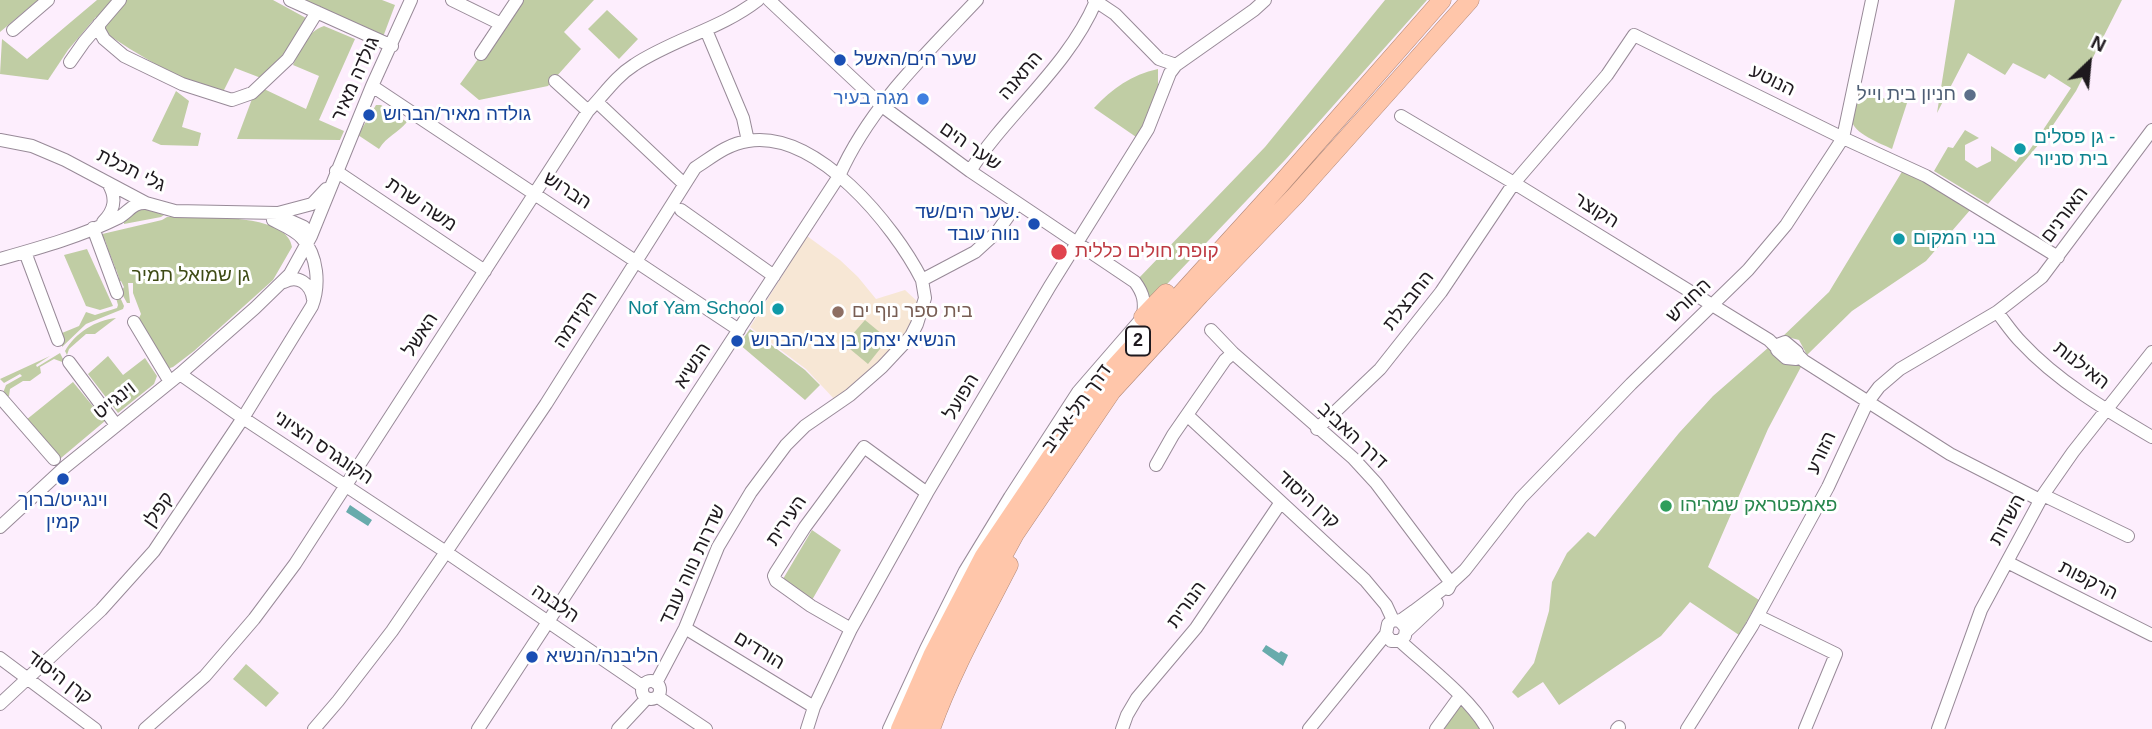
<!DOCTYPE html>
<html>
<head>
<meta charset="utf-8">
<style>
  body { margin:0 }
  #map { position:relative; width:2152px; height:729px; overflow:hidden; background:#fdeefd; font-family:Helvetica,sans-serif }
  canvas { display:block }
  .north { position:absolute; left:2054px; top:28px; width:70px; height:70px; -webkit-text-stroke:5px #fff; paint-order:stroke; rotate:26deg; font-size:19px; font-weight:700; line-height:28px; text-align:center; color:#1e191e }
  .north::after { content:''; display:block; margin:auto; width:24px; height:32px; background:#1e191e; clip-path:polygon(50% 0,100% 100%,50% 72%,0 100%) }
</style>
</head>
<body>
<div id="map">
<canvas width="2152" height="729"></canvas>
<div class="north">N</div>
</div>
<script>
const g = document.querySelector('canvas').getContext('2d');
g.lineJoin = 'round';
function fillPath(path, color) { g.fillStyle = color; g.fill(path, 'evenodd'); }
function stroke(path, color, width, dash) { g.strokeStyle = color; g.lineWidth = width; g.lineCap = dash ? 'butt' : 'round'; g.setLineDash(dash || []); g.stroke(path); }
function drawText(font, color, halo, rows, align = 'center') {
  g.font = font + ' Helvetica,"Noto Sans Hebrew",sans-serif'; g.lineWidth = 6; g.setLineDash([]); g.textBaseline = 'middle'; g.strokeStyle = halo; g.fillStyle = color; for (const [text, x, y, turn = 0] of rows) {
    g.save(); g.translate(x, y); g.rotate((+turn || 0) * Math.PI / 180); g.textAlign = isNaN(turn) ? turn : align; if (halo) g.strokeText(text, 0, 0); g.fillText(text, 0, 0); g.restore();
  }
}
fillPath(new Path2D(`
  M807,236L840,260L858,277L876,299L905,290L918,302L909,335L836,401L806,369L750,327Z`), '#f7e7d5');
fillPath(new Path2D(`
  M0,0H38L0,32Z
  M97,0H273L306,18C296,42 279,60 261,78L235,68L223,92L172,74L130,49L110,36L96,17L68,50L48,80L0,74L2,39L27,59Z
  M300,0H382L395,5L383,37Z
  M518,0H594L564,32L581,49L548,86L479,100L460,84L481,55Z
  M1385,0H1427L1285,160L1150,302L1138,279L1265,147Z
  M1955,0H2122L2076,91L2045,137L1988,204L1934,171L1948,147L1953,148L1965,130L1979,138L1965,145V160L1977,168L1991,161V146L2016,162L2023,152L2027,154L2071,88L2049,74L2045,79L2013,63L2005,75L1968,53L1937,113Z
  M607,10L638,39L619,59L588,29Z
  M324,26L355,39L319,120L344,131L340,140L237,139L252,99L264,89L306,109L319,76L293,65C301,49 306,32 324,26Z
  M1158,69V87L1139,139L1094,108C1113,88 1131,75 1158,69Z
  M176,91L189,101L182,127L201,133L198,146L161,145L152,141Z
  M1858,93L1907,103L1892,149C1882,144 1852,133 1852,120C1851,112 1856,101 1858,93Z
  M376,105H381L407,122C398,133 387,136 379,149L358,135Z
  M1903,170L1971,209L1926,261L1852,311L1807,355L1799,340L1791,338L1787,340L1780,339L1829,292Z
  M143,208L164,215L161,217L124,224V222L136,210Z
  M167,217C194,218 287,211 292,247L273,280L194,351L173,367L167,369L139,318L141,314L133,293V283H128L130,303H127L121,292L124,287L121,281L115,282L114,280L119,278L116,269L111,271L110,268L115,267L109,252L105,253L104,251L108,249L105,240L100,242L98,235L162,220Z
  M87,249L113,306L100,310L86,306L64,255Z
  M120,297L124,306L123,309L86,324L62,347V333L79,326L86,312L95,315L117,308L118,305L116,298Z
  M116,318L95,334H86L69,349L67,355L65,351C75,333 96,320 116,318Z
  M865,320L888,339L868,364L844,344Z
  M750,329L805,370L820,385L805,400L739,344Z
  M1769,347L1802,365L1768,429L1708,567L1759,600L1739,635L1690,602L1661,636L1559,705L1543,682L1518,698L1512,692L1534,663L1549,611L1552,582L1567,553L1588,532L1595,537L1679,433L1713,396Z
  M60,353L65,363L54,359L40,367L41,373L30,381H23L10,389L9,396L5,398L3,393L6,385L22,376L20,374L4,383L0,379L50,356L36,365L37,367Z
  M108,356L123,375L145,358L157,376L154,384L118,413L88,374Z
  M73,382L105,421L61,458L26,420Z
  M812,530L841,550L812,600L783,579Z
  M246,664L279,693L266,707L233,679Z
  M1460,702L1484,729H1441Z`), '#c0cda4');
fillPath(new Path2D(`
  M350,505L372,520L368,526L346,512Z
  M1266,645L1279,653L1281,651L1288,655L1283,666L1262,651Z`), '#68abac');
const minor = new Path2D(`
  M290,0L392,46
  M452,0L501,24
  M769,0L882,106L970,171L1135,282C1144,294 1145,302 1143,317L1078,392L1010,497L965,571L926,649L889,729
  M1094,0L1115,14L1159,59L1176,65
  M99,24V30L104,39L124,56L182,84L232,100L252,93L288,59L317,12
  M13,30L48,0
  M706,30L743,118L748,141
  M481,54L517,0
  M70,62L84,42L120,0
  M555,81L588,111
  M372,86L739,330
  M597,102L684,184
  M1401,116L1514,183L1769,340L1776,347
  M0,140L32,146L65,160L146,203L175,211L278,213L312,204L326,189
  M336,171L485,271
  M970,171C1008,112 1068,67 1096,1
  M681,210L774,276
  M277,215L304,227L306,232
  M103,222C115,210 117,198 108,183
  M93,228L117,293
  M25,252L58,340
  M0,259C39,248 82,236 118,218C129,212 133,202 146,203
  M284,282C298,274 311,284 313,299
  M1997,312C2005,322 2012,333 2021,342C2057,381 2106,410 2152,437
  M134,322L170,382
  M1211,330L1233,353L1353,458L1376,483L1451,583L1448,589
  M1785,342L1797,352L1798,357L1796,359L1786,358L1777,350V345Z
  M1798,355L1804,361L1950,454L2040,500
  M69,362L116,425
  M180,374L243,418L446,552L642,686
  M0,397L54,459
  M1187,415L1365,580L1386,605L1393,620
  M1317,429L1380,369L1441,292L1514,183L1607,75L1634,35L1843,138L1926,176L2058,257
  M1156,465L1173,435L1225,360L1233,353
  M2043,495L2128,536
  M0,527L65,467L180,374L255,308L290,274L311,236L372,86L411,0
  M2007,562L2152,635
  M1758,616L1836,654L1805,729
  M1400,621L1406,628L1405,636L1400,641H1391L1386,634L1388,624L1393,620L1400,621L1414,611L1451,583L1465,570L1521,498L1631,384L1748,270L1786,225L1843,138L1872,0
  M685,628L814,707
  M851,629L811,606L776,581L774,576L776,572L805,527L864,447L927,493
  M1407,631L1437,603
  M1400,641C1426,665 1471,699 1487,729
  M0,658L95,729
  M642 690a9 9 0 1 1 18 0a9 9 0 1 1-18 0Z
  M656,683L685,628L718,547L751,492L786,445L805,426L850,395L882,367L911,336L917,324L925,298L922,280L975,252L997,232L1017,204
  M658,697L706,729
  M0,704L101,610L154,551L243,418L312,306C320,285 318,256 302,238C295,230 283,225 273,220
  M145,729L205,676L254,619L295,564L588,111C603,96 615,77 634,65C673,39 721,29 758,0
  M314,729L338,701L392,631L446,552L546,404L695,168C712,157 727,144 748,141C817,130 894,225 922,280
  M478,729L839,176C870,106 926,54 977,0
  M618,729L646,699
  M807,729L814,707L851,629L927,493L1050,286L1148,129L1170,73L1176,65L1254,10L1265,0
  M1122,729L1127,715L1137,698L1196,628L1281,502
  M1309,729L1386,634
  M1436,729L1460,696
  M1617,729L1619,727
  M1687,729L1752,626L1828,487L1867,403L1879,387L1900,369L1997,312L2042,277L2152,130
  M1938,729L1981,610L2043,495L2073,452L2152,352`);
const highway = new Path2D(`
  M1143,317L1166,293
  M900,729L932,656L984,556L1102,381L1279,186L1442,0
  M917,729L956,642L1015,534L1112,391L1200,295L1296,195L1470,0
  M931,729C951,672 982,618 1009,565`);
stroke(minor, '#988a98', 14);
stroke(highway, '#b08979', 19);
stroke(minor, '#fff', 12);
stroke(highway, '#ffc6aa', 18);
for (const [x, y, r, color] of [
  [840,60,7,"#1a4fb4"],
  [1970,95,7,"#5c6f8a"],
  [923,99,7,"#3f7fe0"],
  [369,115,7,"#1a4fb4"],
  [2020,149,7,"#0f9aa8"],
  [1034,224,7,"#1a4fb4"],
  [1899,239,7,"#0f9aa8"],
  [1059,252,9,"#e0444e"],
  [778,309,7,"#0f9aa8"],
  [838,312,7,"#8d6e63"],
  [737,341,7,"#1a4fb4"],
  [63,479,7,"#1a4fb4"],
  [1666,506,7,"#2e9e5b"],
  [532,657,7,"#1a4fb4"]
]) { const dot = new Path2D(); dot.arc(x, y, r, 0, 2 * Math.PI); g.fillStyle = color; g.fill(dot); stroke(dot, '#fff', 2.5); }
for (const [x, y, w] of [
  [1138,341,24]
]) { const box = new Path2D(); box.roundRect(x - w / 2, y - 14.5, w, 29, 5); g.fillStyle = '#fff'; g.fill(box); stroke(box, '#1e191e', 2); }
drawText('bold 18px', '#1e191e', null, [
  ["2",1138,341]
]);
drawText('19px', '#164399', '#fff', [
  ["שער הים/האשל",854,60],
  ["גולדה מאיר/הברוש",383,115],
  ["שער הים/שד.",1020,213,"right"],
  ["נווה עובד",1020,235,"right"],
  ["הנשיא יצחק בן צבי/הברוש",751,341],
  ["וינגייט/ברוך",63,501,"center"],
  ["קמין",63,523,"center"],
  ["הליבנה/הנשיא",546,657]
], 'left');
drawText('19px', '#1e191e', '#fff', [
  ["התאנה",1021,76,-50],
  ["גולדה מאיר",356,79,-66],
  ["הנוטע",1772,81,26],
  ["שער הים",970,147,35],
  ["גלי תכלת",131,171,26],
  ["הברוש",567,191,33],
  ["משה שרת",421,205,34],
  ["הקוצר",1596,211,32],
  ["האורנים",2065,215,-53],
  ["החבצלת",1409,301,-52],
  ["החורש",1689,301,-44],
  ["הקידמה",576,320,-57],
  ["האשל",421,335,-57],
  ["הנשיא",693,366,-57],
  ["האילנות",2081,366,38],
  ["הפועל",962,397,-59],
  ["וינגייט",115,401,-38],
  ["דרך תל-אביב",1077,409,-54],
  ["דרך האביב",1352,436,43],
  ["הקונגרס הציוני",323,448,34],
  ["הזורע",1822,453,-65],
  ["קרן היסוד",1308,500,42],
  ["קפלן",159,510,-56],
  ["השדות",2008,520,-62],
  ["העירית",787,521,-56],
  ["שדרות נווה עובד",693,565,-65],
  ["הרקפות",2088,581,27],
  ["הלבנה",555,604,34],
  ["הנורית",1187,605,-54],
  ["הורדים",759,651,31],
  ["קרן היסוד",59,678,37]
]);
drawText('19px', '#4e5e75', '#fff', [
  ["חניון בית וייל",1956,95]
], 'right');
drawText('19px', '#366cbe', '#fff', [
  ["מגה בעיר",909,99]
], 'right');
drawText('19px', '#0d838f', '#fff', [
  ["גן פסלים -",2034,138],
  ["בית סניור",2034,160],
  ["בני המקום",1913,239],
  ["Nof Yam School",764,309,"right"]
], 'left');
drawText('19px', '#be3a42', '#fff', [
  ["קופת חולים כללית",1075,252]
], 'left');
drawText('19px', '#3e4b15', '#fff', [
  ["גן שמואל תמיר",191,276]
]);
drawText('19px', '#785e54', '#fff', [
  ["בית ספר נוף ים",852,312]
], 'left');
drawText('19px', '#27864d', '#fff', [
  ["פאמפטראק שמריהו",1680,506]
], 'left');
</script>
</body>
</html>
